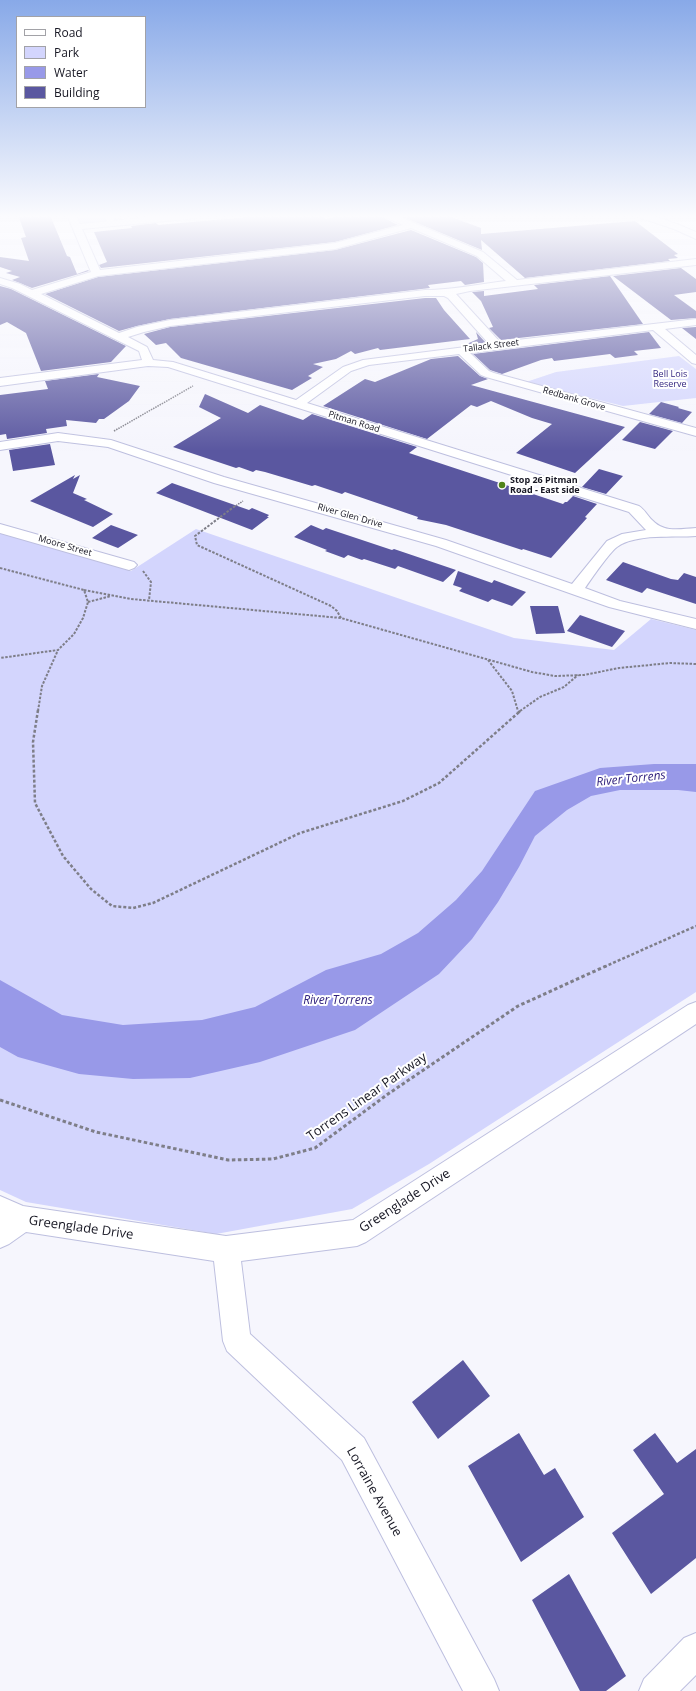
<!DOCTYPE html>
<html>
<head>
<meta charset="utf-8">
<style>
  body { margin:0 }
  #map { position:relative; width:696px; height:1691px; overflow:hidden; background:#f6f6fd; font-family:"Open Sans",sans-serif }
  canvas { display:block }
  .legend { position:absolute; left:16px; top:16px; width:130px; height:92px; box-sizing:border-box; background:#fff; border:1px solid #a2a2a7; margin:0; padding:5px 7px; list-style:none; font-size:12px; color:#171723 }
  .legend li { display:flex; align-items:center; gap:8px; height:20px }
  .legend b { width:20px; border:1px solid #a2a2a7 }
</style>
</head>
<body>
<div id="map">
<canvas width="696" height="1691"></canvas>
<ul class="legend">
<li><b style="height:5px;background:#fff"></b>Road</li>
<li><b style="height:11px;background:#d3d5fd"></b>Park</li>
<li><b style="height:11px;background:#9899e8"></b>Water</li>
<li><b style="height:11px;background:#5a57a0"></b>Building</li>
</ul>
</div>
<script>
const g = document.querySelector('canvas').getContext('2d');
g.lineJoin = 'round';
function fillPath(path, color) { g.fillStyle = color; g.fill(path, 'evenodd'); }
function stroke(path, color, width, dash) { g.strokeStyle = color; g.lineWidth = width; g.lineCap = dash ? 'butt' : 'round'; g.setLineDash(dash || []); g.stroke(path); }
function drawText(font, color, halo, rows, align = 'center') {
  g.font = font + ' "Open Sans",sans-serif'; g.lineWidth = 4; g.setLineDash([]); g.textBaseline = 'middle'; g.strokeStyle = halo; g.fillStyle = color; for (const [text, x, y, turn = 0] of rows) {
    g.save(); g.translate(x, y); g.rotate((+turn || 0) * Math.PI / 180); g.textAlign = isNaN(turn) ? turn : align; if (halo) g.strokeText(text, 0, 0); g.fillText(text, 0, 0); g.restore();
  }
}
fillPath(new Path2D(`
  M76,215H105L107,220C101,225 86,226 79,221Z
  M679,356L696,369V398L623,406L526,382L556,372Z
  M196,529L514,638L614,650L651,619L696,630V992L429,1164L352,1209L216,1234L26,1202L0,1190V533L131,571Z`), '#d3d5fd');
fillPath(new Path2D(`
  M654,764H696V792L678,790H620L591,796L567,810L535,836L519,867L498,902L472,939L439,974L355,1030L260,1062L190,1078L133,1079L79,1074L18,1057L0,1047V980L62,1015L123,1025L202,1020L255,1007L326,970L381,954L418,933L456,900L482,871L535,791L600,768Z`), '#9899e8');
fillPath(new Path2D(`
  M18,215H50L67,256L70,257L77,274L88,270L89,271L32,288L12,280L20,277L6,273L12,271L0,267V257L29,261L21,238L26,237Z
  M271,215H322L326,219L344,215H383L384,218L398,225L335,242L101,268L99,265L107,262L94,232L132,228L131,226L156,223L158,225Z
  M398,215H446L481,228V234L635,221L678,254L674,255L678,258L668,259L670,261L525,278L481,240L482,250Z
  M411,230L476,257L483,263L484,282L465,285L461,281L428,285L430,288L170,319L137,326L119,331L45,294L98,277L335,250Z
  M681,268L696,279V292L674,295L696,311V318L671,320L613,276Z
  M610,276L643,324L501,340L489,328L493,327L481,301L472,292L484,291V296L538,289L534,285Z
  M0,286L11,289L126,346L111,362L41,371L26,333L7,322L0,325Z
  M425,298H436L444,310L470,339L380,350L378,348L355,354L351,351L336,359L313,364L323,367L308,376L312,378L292,390L181,358L166,343L156,345L144,334L170,327Z
  M696,327V339L682,328Z
  M476,332L486,343L462,346L478,339Z
  M649,332L661,348L634,351L638,355L615,358L610,354L554,361L552,358L541,360L502,374L490,370L473,354Z
  M458,356L480,376L488,379L471,385L625,427L575,473L516,453L552,424L532,418L491,401L477,407L471,405L427,439L323,406L365,379L375,382L431,359Z
  M99,374L97,377L140,386L129,401L104,419H99L96,423L66,420L67,426L46,429L47,433L7,439L6,434L0,435V395L48,389L45,381Z
  M205,394L248,413L260,405L303,420L312,414L417,447L409,453L521,490L563,504L565,502H567L573,496L597,504L585,517L587,518L551,558L523,549L522,550L446,525L417,519L418,517L345,492L342,494L315,485L312,486L265,472L256,470L253,472L239,467L236,468L173,447L221,418L199,407Z
  M661,402L679,407L678,408L692,412L682,423L649,414Z
  M640,422L673,431L655,449L622,440Z
  M50,444L55,465L13,471L9,450Z
  M599,469L623,476L606,494L582,487Z
  M75,475L73,479L80,475L73,493L87,499L84,500L113,514L93,527L30,501Z
  M172,483L249,510L252,508L269,515L267,517H269L252,530L156,493Z
  M111,525L138,535L118,548L92,538Z
  M311,525L323,530L326,528L392,550L394,549L456,570L443,582L398,566L395,569L364,559L362,560L348,555L344,558L325,551L327,550L294,537Z
  M623,562L671,579L678,580L684,573L696,577V604L647,588L642,593L606,580Z
  M458,571L492,583L494,580L526,592L512,606L492,599L488,602L459,591L462,588L453,585Z
  M530,606H558L565,633L536,634Z
  M580,615L625,631L612,647L567,631Z
  M463,1360L490,1396L438,1439L412,1402Z
  M519,1433L544,1475L555,1468L584,1517L521,1562L468,1466Z
  M655,1433L677,1463L696,1449V1558L651,1594L612,1533L664,1494L633,1450Z
  M569,1574L626,1676L606,1691H580L532,1600Z`), '#5a57a0');
const lane = new Path2D(`
  M109,215L110,217`);
const street = new Path2D(`
  M69,215H75L80,224L172,215H201L197,218L82,229L100,270L335,243L403,225L385,217L384,215H395L483,252L517,280L696,259V265L470,291L456,294L500,342L696,319V325L665,329L696,355V364L692,363L653,330L470,353L489,371L494,373L696,428V436L486,377L481,375L459,354L369,365L351,371L307,403L639,506C645,510 647,515 652,520C664,533 680,529 696,528V536C674,538 636,533 617,547C609,553 592,578 585,588L620,601L696,619V629L609,607L436,546L214,483L108,447L58,441L0,450V442L58,433L111,440L224,477L446,540L572,584L607,541L622,534L646,530L629,512L168,367L148,366L0,386V378L142,360L139,351L12,288L0,284V278L20,284L32,290L91,272L68,217ZM411,228L477,256L506,281C479,284 452,290 425,290L170,320L137,327L119,333L41,294L98,276L335,249ZM425,296H444L448,298L489,344L363,360L343,367L296,400L173,362L153,360L147,347L128,337L144,332L170,326Z
  M637,215C658,215 677,224 696,232V239L674,229L638,217Z
  M0,524L134,562L137,565L134,568L129,570L0,533Z
  M696,1002V1024L366,1242L357,1246L241,1261L250,1334L364,1438L494,1679L499,1691H463L342,1460L227,1351L223,1341L214,1261L26,1232L9,1244L0,1248V1196L23,1206L226,1236L353,1220L688,1005Z
  M696,1633V1675L680,1691H639L644,1679L684,1638Z`);
stroke(lane, '#bdbfdf', 12);
stroke(street, '#bdbfdf', 2);
stroke(new Path2D(`
  M114,431L193,386
  M234,507L243,501`), '#7e7e88', 1.5, [1.5, 1]);
stroke(new Path2D(`
  M235,506L195,536L197,545L331,606L337,611L341,618
  M0,568L84,590L88,602L83,618L74,634L58,650L0,658
  M143,571L151,582L149,600
  M84,590L131,599L341,618L532,672L555,676L584,675L619,668L670,663L696,664
  M88,602L111,596
  M488,660L512,691L518,711
  M38,711L42,686L58,650
  M520,711L540,697L564,687L578,675`), '#7e7e88', 2, [2.5, 1.5]);
stroke(new Path2D(`
  M38,710L33,742L35,803L63,856L91,889L112,906L133,908L153,903L300,833L403,801L439,783L518,713V710
  M518,713L521,710
  M604,967L696,926`), '#7e7e88', 2.5, [3, 2]);
stroke(new Path2D(`
  M0,1100L96,1132L228,1160L273,1159L315,1148L388,1094L518,1006L606,966`), '#7e7e88', 3, [3.5, 2.5]);
stroke(lane, '#fff', 10);
fillPath(street, '#fff');
const sky = g.createLinearGradient(0, 0, 0, 451);
sky.addColorStop(0, '#88a9e8');
sky.addColorStop(0.48, '#fbfbfe');
sky.addColorStop(1, '#fbfbfe00');
g.fillStyle = sky;
g.fillRect(0, 0, 696, 451);
for (const [x, y, r, color] of [
  [502,485,4,"#50841a"]
]) { const dot = new Path2D(); dot.arc(x, y, r, 0, 2 * Math.PI); g.fillStyle = color; g.fill(dot); stroke(dot, '#fff', 1.5); }
drawText('9px', '#171723', '#fff', [
  ["Tallack Street",491,346,-7],
  ["Redbank Grove",574,399,16],
  ["Pitman Road",354,422,17],
  ["River Glen Drive",350,516,16],
  ["Moore Street",65,546,16]
]);
drawText('9px', '#352781', '#fff', [
  ["Bell Lois",670,374],
  ["Reserve",670,384]
]);
drawText('bold 9px', '#171723', '#fff', [
  ["Stop 26 Pitman",510,480],
  ["Road - East side",510,490]
], 'left');
drawText('italic 12px', '#32237d', '#fff', [
  ["River Torrens",631,779,-6],
  ["River Torrens",338,1001]
]);
drawText('13px', '#171723', '#fff', [
  ["Torrens Linear Parkway",367,1097,-35],
  ["Greenglade Drive",405,1201,-33],
  ["Greenglade Drive",81,1228,8],
  ["Lorraine Avenue",374,1492,61]
]);
</script>
</body>
</html>
